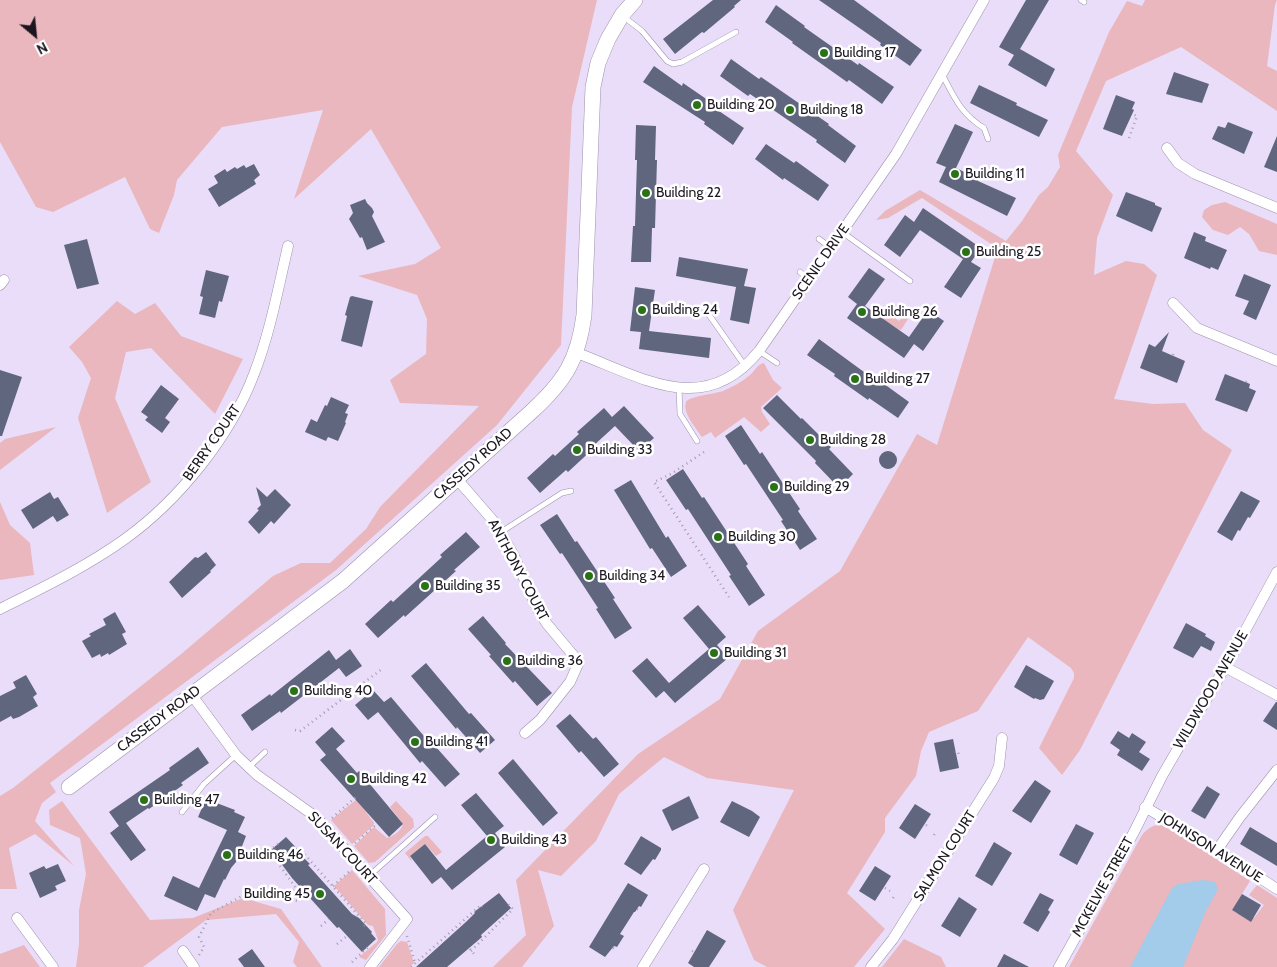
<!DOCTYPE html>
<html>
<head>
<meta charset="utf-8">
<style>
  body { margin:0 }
  #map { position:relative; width:1277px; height:967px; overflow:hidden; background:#e9ddf9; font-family:Cabin,sans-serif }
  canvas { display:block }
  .north { position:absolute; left:10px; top:10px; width:50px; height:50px; -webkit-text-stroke:4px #fff; paint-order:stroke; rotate:152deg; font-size:14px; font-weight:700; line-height:20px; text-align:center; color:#1a151f }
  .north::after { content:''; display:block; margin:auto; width:18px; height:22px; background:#1a151f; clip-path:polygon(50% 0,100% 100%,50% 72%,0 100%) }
</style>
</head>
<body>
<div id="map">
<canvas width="1277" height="967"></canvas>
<div class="north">N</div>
</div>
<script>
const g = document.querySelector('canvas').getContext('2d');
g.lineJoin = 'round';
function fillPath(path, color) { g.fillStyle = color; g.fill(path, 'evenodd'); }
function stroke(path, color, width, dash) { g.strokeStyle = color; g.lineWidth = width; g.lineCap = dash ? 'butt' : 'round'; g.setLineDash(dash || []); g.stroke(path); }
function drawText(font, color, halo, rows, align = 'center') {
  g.font = font + ' Cabin,sans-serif'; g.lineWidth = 5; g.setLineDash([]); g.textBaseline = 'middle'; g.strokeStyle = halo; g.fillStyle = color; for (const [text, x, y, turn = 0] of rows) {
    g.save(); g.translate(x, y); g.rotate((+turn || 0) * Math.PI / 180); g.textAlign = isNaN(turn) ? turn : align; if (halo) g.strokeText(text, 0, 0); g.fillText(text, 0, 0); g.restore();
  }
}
fillPath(new Path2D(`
  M0,0H597L572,107L561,345L497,425L336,570L50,783L56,792L42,803L35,821L74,866L35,834L9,848L17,889H0V796L13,788L180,655L273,576L301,563H330L366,529L380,507L479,406L400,403L390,380L426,354L427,319L417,295L358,276L415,264L441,248L371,129L294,199L323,110L222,127L177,180L174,195L159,233L150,229L125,177L53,212L36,207L0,142Z
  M1145,0H1277L1275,5L1267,66L1277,71V111L1181,47L1106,81L1076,151L1113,195L1097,238L1094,275L1126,261L1144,264L1157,275L1114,399L1153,404L1185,403L1203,430L1232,450L1080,750L1062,775L1039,748L1074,678V673L1071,668L1028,637L978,711L929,732L921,751L916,776L885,818V832L847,893L885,929L854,967H767L754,960L733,910L794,790L707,778L664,757L619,794L596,841L561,876L538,870L554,926L522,967H493L526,935L516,880L638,754L720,699L758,631L840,571L917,434L937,445L995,257L994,246L922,198L888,218L876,220L885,211L920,190L1006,241L1022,221L1039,195L1048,187L1060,167L1058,155L1109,32L1127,1L1142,6Z
  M1225,202L1277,224V255L1259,251L1249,234L1240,227L1228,235L1213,230L1202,217L1204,210L1212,205Z
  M117,301L135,314L155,303L181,336L243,359L215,414L151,348L126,352L115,398L151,482L107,513L78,418L91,378L82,362L69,347Z
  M879,307L899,321L904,316L908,319L901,330L898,329L876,314L875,312Z
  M764,363L773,380L782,388L761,407L762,412L770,424L761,432L744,417L715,438L711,432L702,437C697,429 682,413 686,402C689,396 715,394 723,391C732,387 742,382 750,375C755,371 757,364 764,363Z
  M56,427L0,470V443L5,439Z
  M0,502L10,525L30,543L34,575L0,580Z
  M357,799L374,823L373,826L352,844L331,820Z
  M62,801L150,920L193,918L243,898L281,909L322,967H297L293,962L299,942L276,914L206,920L143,967H76L79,944V910L86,874L80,838L50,825L49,810Z
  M396,801L413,819L414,827L375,862L369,863L354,846L374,827L387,838C394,836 402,830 403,824L390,807Z
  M1160,825L1170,829L1250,881L1232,910L1238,914L1241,910L1254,918L1264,905L1249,895L1257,885L1277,898V967H1069L1142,835C1147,829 1152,825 1160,825Z
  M425,836H428L442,852L436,856L425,844L410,856L412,862L405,853Z
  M352,870L385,909L386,935L366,960L359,957L377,942L378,940L373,926L368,925L334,886Z
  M904,939L941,957L946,967H882Z
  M401,941L407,942L414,963L410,967H379L397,944Z
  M24,945L40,967H0V954Z`), '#e9b7bd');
fillPath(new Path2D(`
  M1203,880L1215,882L1218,889L1205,913L1183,967H1130L1172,888L1178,884Z`), '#a2cce9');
fillPath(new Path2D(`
  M713,0H741L734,6L735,7L704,33L702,32L675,54L663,39Z
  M819,0H854L922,50L910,66L880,45L881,43Z
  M1026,0H1049L1020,49L1055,69L1046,87L1008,65L1014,55L999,47Z
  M776,5L805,26L804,27L858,65L859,63L894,87L882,104L849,80L847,82L792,43L793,42L765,22Z
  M731,59L759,79L761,77L829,124L828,125L856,146L845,163L816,142L817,140L750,94L748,96L720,76Z
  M654,66L682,86L683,83L718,107L716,109L744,128L733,145L704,124L705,122L643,82Z
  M1174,72L1209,84L1202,103L1166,94Z
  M979,85L1017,103L1016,105L1048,120L1039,137L970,103Z
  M1116,95L1135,102L1132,109L1134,110L1122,136L1103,129Z
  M1228,122L1253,132L1244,154L1212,139L1218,126L1225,128Z
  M955,124L973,132L956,168L979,179L978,181L1016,198L1007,216L939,182L946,167L936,163Z
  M636,125L656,126L655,160H657L655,228H652L651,262H631L633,226H635L637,160H635Z
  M1277,136V172L1264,167Z
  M766,144L794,163L796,161L829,185L818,201L784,178L783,180L755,159Z
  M254,164L260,175L254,180L256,184L219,207L208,189L218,183L214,176L225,169L227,172L235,167L237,169L244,165L246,168Z
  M1126,192L1155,203V205L1162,208L1152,232L1116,216Z
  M365,199L367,203L372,208L374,212L372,216L385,242L367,250L362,237L360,238L349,219L353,213L350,205Z
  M923,208L981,248L971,262L981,268L961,298L944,287L963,259L920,230L900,257L884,245L905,215L914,222Z
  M1194,232L1206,237L1205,241L1227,250L1218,270L1211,267L1210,269L1184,258Z
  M87,239L99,284L77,289L64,245Z
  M679,257L748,269L744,286L756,288L749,324L730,320L736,287L676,276Z
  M869,268L885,279L865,306L909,337L928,310L944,321L923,351L914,344L904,358L847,318L857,304L848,297Z
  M206,270L229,276L222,302L219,301L215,318L199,314L203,297L200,296Z
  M1244,274L1271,285L1256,320L1243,314L1249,301L1235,296Z
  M635,287L655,290L649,331L711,338L709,358L639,349L641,332L630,331Z
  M352,296L373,301L362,347L341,341L347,316L345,315L350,297Z
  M1169,332L1162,351L1185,361L1177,383L1140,368L1149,344L1155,347Z
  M819,339L879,383L880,381L909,402L898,418L869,398L868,400L834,376L835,374L807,355Z
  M0,370L22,377L2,436H0Z
  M1225,374L1250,384L1249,388L1256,391L1247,412L1215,400Z
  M161,385L179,399L165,418L170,422L162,433L145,420L148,417L141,412Z
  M777,395L801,419L802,418L831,447L829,449L853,474L839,488L815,463L816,461L763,408Z
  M331,397L349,405L345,413L348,414L345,422L346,423L338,441L328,437L326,441L305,432L311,419L317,422L325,405L327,406Z
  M624,406L654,438L639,451L615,426L592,447L594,448L568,472L566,470L540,493L527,478L553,454L555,456L579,434L577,432L604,408L612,417Z
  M741,425L760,454L762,452L800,509L798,511L817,539L800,550L781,521L783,520L746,464L744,465L725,436Z
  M879 460a9 9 0 1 1 18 0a9 9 0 1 1-18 0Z
  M683,469L702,498L704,497L748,564L746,566L765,595L749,606L729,576L731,575L688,509L686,510L666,480Z
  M631,480L666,538L668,536L687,566L671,577L652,548L650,549L614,490Z
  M256,487L267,497L275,489L291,505L274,524L271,521L259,534L248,522L259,510L257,509L261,505Z
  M1241,491L1260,501L1250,518L1248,517L1240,531L1238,530L1232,541L1217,532Z
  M50,492L54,499L58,497L69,515L57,522L53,516L33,529L21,510Z
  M557,514L575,542L577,541L615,598L613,599L632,628L615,639L596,609L598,608L562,553L560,554L540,525Z
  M466,532L480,547L454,570L456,571L405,617L404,615L378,638L365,624L391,600L393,602L442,557L440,555Z
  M206,552L216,565L210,571L211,572L182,598L169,582L195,557L198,558Z
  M698,605L726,637L717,645L728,658L675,703L664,691L656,698L632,671L647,658L669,683L709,649L683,618Z
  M115,612L126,632L122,634L127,644L109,655L108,653L101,657L100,654L92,658L82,641L91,636L89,634L106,625L103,619Z
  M483,616L506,643L505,644L552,693L537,706L515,681L513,683L489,656L491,655L468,629Z
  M1186,623L1206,634L1205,636L1215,642L1211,651L1201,646L1193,658L1173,648Z
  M350,649L362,666L346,677L339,668L281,713L280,711L252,731L241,715L270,694L271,696L329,650L336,660Z
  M426,663L469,714L471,713L495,740L480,753L457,727L456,729L411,676Z
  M1026,665L1054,681L1044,699L1040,700L1035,698L1034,699L1014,687Z
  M26,675L37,694L33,697L38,706L19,717L13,719L11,716L0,722V696L16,688L13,682Z
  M373,690L384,702L391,697L434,748L436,747L460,774L445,787L422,761L420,763L378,712L368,720L355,705Z
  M1276,702H1277V730L1263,721Z
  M570,714L593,739L596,737L619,764L604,777L581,751L579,753L556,726Z
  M332,727L345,741L336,749L357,773L359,771L403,824L389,837L320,760L326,755L315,742Z
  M1118,731L1129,738L1132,733L1146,742L1139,752L1150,759L1142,771L1117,755L1120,750L1110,743Z
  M953,739L959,768L940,772L934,743Z
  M198,747L209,763L181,783L183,785L149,809L148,808L126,823L146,850L131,861L110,833L119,826L109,812L170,770L169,768Z
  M513,759L558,813L543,826L498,773Z
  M1035,780L1051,791L1031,823L1012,811Z
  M1207,786L1220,794L1205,819L1191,811Z
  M476,793L504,826L495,833L505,847L452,890L441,877L432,884L410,856L425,844L446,870L487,836L461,805Z
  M689,796L699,818L672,831L662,810Z
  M206,799L235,810L234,812L245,817L238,832L246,836L236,862L231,868L225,880L224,879L215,898L205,894L197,911L164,896L173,876L199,888L227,830L198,817Z
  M732,801L752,811L760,817L749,837L720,822Z
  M915,804L931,814L915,839L899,828Z
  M1076,824L1094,833L1077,865L1059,855Z
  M1250,827L1277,843V866L1240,844Z
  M641,836L661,848V850L655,860L653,859L641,875L624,864Z
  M286,837L305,857L304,858L310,864L308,865L352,914L359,918L372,932L371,933L376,939L362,952L339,927L337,928L292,878L271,850Z
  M994,842L1012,853L992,886L975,876Z
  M58,864L66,881L55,886L57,890L40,898L29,873L44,866L46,869Z
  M875,866L891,876L875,901L859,891Z
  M628,883L648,895L641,907L639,906L635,912H634L620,934L624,936L617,947L614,946L605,957L589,947Z
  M499,893L511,908L481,935L482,937L447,967H416L467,921L475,913L474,912Z
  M1040,893L1054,900L1048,910L1050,912L1038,932L1023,923Z
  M1242,894L1261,905L1251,922L1232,910Z
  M959,897L977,909L960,937L941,926Z
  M707,930L726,941L709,967H694L688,963Z
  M252,949L265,967H244L238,959Z
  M1004,954L1029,967H997Z`), '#5f667e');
const lane = new Path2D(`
  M1081,0L1084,2
  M624,17L642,31L667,61L673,64L682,62L736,32
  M942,74C954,97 961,114 984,128L988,139
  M842,232L910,281
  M819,239L831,248
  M800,272L809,279
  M707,312L745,366
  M759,351L777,363
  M679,388L680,414L697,441
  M501,532L562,493L571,491
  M249,767L265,752
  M182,812L204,784L236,755
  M369,876L435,817`);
const street = new Path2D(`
  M1167,148L1178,163L1195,174L1277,208
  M0,285L4,280
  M1173,303L1197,328L1277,361
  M577,353C642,377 704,419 759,351L896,154L984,0
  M457,479L496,524L514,556L537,608L547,624L579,662L570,682L540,720L525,733
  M0,609C42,588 86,567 125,539C179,500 230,437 254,374C270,333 278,289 288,246
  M1225,667L1277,695
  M191,694L236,755L257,775L316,817L407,919L370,967
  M1145,807L1217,850L1277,889
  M1217,850L1240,817L1277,770
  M17,918L53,967
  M183,951L194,967
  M643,967L704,869
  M871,967L893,939L994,778L999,766L1002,738
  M1059,967L1134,832L1162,776L1232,655L1277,572`);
const secondary = new Path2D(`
  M69,787L343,581L531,412C565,381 578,360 584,315L593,87L598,63L608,39L622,15L635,0`);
stroke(lane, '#9d91ab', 6);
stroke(street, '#9d91ab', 11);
stroke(secondary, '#9d91ab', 16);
stroke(new Path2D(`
  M1129,138L1137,116L1132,114
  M1173,355L1174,353
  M1246,382L1247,381
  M704,452L671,474L654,482L729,597
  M295,730L300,731L382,669
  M955,752L958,751L959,756
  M332,818L356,797
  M926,825L929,827
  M934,835L935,833
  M355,843L377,824
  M278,844L269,851L296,888L293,890L297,895L296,897
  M298,851L300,849L366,924L364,926
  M333,886L351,870
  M885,888L890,891
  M893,898L895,895
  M637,909L640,910
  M321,926L329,919
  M407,936L415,963
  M337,944L347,936
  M613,948L616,950
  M470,949L475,955
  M471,951L513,909L507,903
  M692,951L694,952
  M199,955L204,947L199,937L211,913L253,890L264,896L299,901L306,894
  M352,962L368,947
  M411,967L481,905L482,907`), '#a49ab0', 2.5, [1, 4]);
stroke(lane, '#fff', 5);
stroke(street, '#fff', 10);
stroke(secondary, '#fff', 15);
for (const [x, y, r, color] of [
  [824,53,5,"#297215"],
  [697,105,5,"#297215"],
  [790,110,5,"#297215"],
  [955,174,5,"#297215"],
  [646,193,5,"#297215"],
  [966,252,5,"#297215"],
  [642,310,5,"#297215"],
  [862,312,5,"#297215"],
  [855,379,5,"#297215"],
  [810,440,5,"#297215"],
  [577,450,5,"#297215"],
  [774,487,5,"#297215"],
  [718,537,5,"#297215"],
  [589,576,5,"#297215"],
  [425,586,5,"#297215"],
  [714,653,5,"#297215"],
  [507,661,5,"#297215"],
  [294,691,5,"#297215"],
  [415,742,5,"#297215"],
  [351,779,5,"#297215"],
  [144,800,5,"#297215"],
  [491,840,5,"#297215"],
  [227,855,5,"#297215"],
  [320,894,5,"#297215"]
]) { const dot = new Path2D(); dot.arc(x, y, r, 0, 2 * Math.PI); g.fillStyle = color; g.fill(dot); stroke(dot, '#fff', 2); }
drawText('14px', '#1a151f', '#fff', [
  ["Building 17",834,53],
  ["Building 20",707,105],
  ["Building 18",800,110],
  ["Building 11",965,174],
  ["Building 22",656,193],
  ["Building 25",976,252],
  ["Building 24",652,310],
  ["Building 26",872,312],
  ["Building 27",865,379],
  ["Building 28",820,440],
  ["Building 33",587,450],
  ["Building 29",784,487],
  ["Building 30",728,537],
  ["Building 34",599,576],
  ["Building 35",435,586],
  ["Building 31",724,653],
  ["Building 36",517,661],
  ["Building 40",304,691],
  ["Building 41",425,742],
  ["Building 42",361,779],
  ["Building 47",154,800],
  ["Building 43",501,840],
  ["Building 46",237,855],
  ["Building 45",310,894,"right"]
], 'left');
drawText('14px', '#1a151f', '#fff', [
  ["SCENIC DRIVE",821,262,-55],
  ["BERRY COURT",212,443,-55],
  ["CASSEDY ROAD",473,464,-42],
  ["ANTHONY COURT",518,570,62],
  ["WILDWOOD AVENUE",1211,690,-60],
  ["CASSEDY ROAD",159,719,-37],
  ["SUSAN COURT",342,848,47],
  ["JOHNSON AVENUE",1211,848,32],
  ["SALMON COURT",945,856,-58],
  ["MCKELVIE STREET",1103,887,-61]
]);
</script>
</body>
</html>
